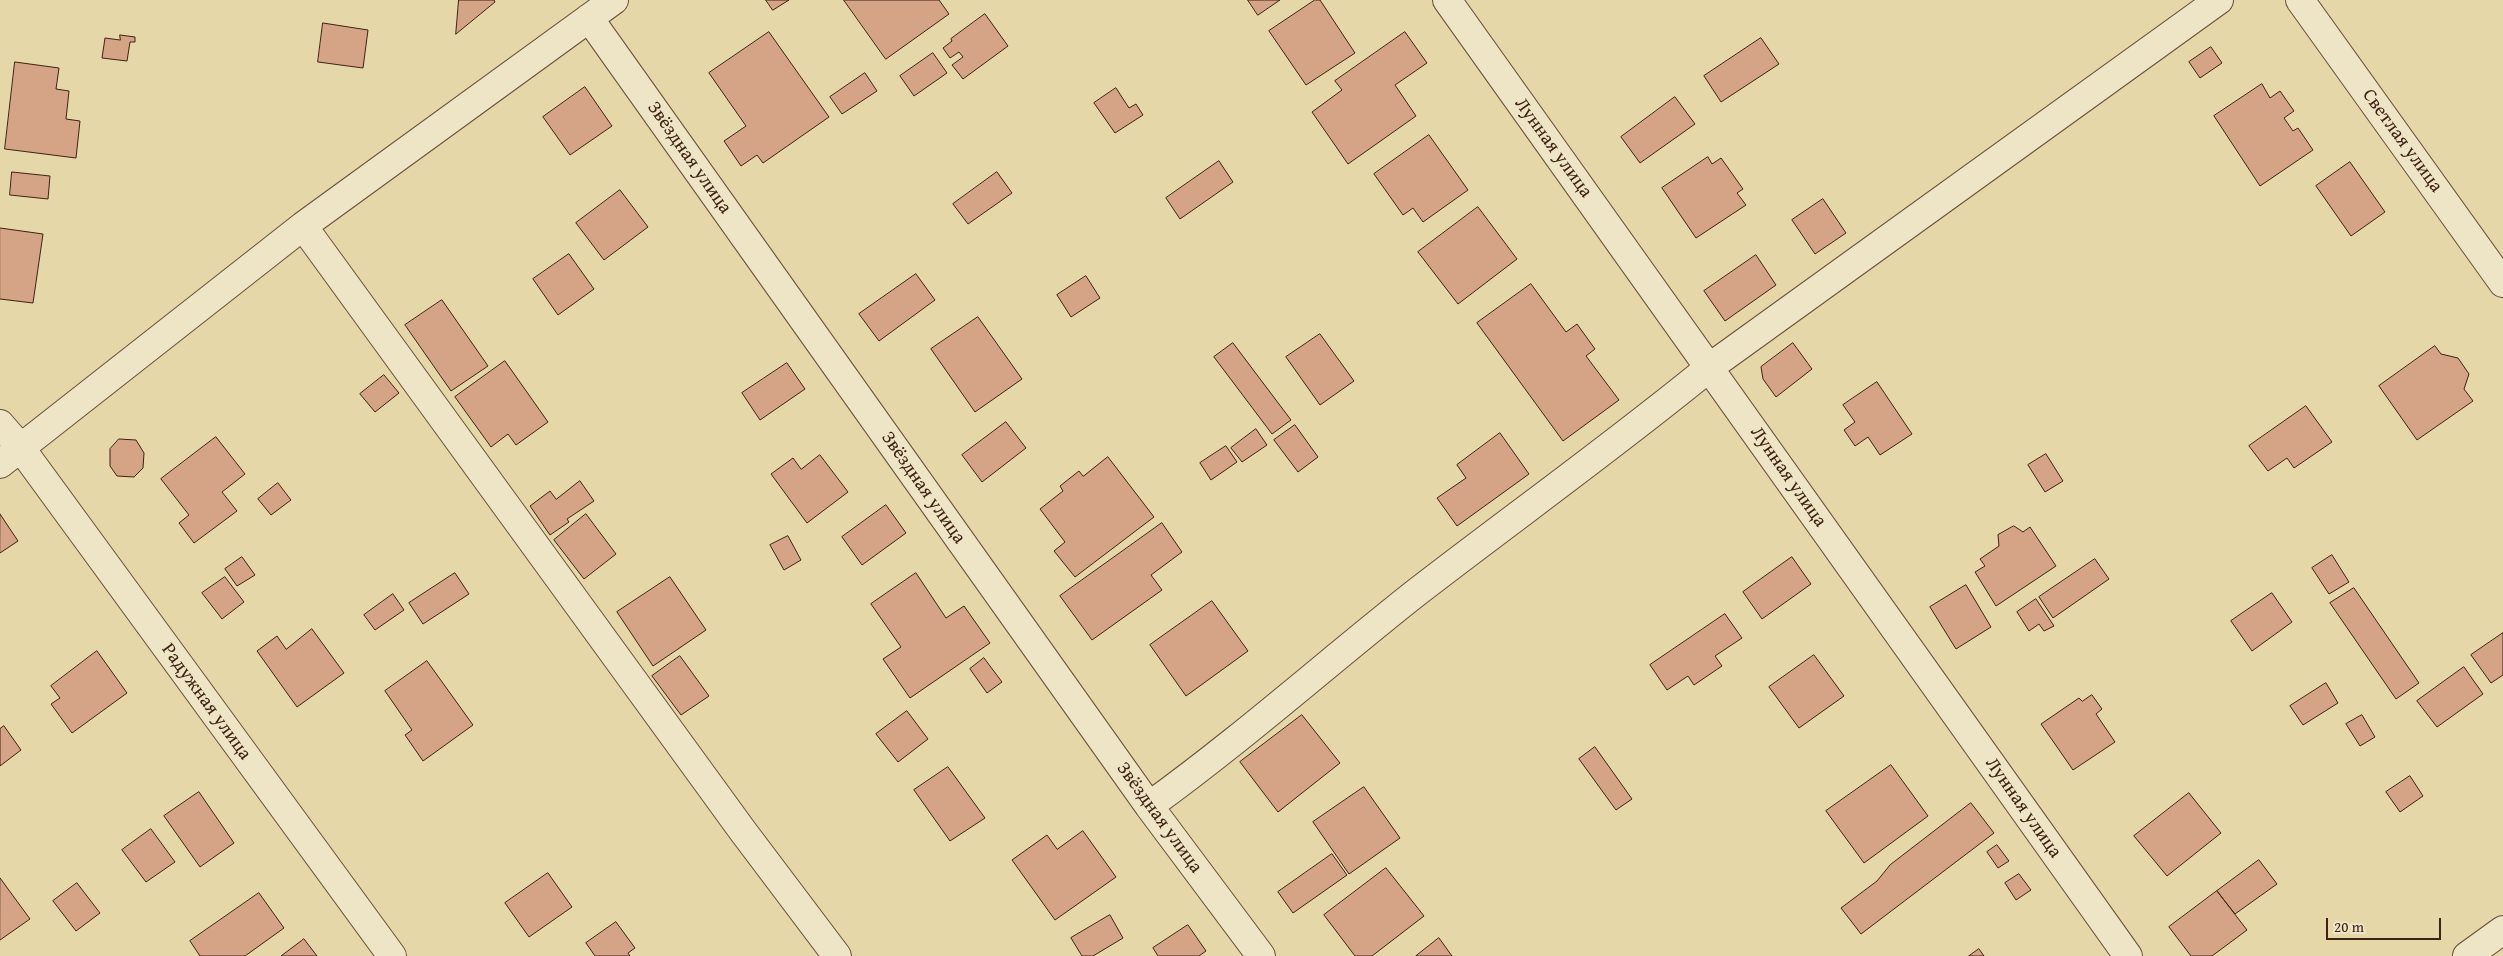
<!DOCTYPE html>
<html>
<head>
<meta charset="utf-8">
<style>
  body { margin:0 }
  #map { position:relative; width:2503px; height:956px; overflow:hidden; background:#e5d7a7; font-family:"Gentium Book Plus",serif }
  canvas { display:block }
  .scale { position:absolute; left:2326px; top:918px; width:115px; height:22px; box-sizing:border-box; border:2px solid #3e2214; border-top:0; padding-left:6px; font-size:15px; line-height:18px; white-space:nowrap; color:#3e2214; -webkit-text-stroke:4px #eee5c6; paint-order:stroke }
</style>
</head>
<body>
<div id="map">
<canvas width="2503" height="956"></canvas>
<div class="scale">20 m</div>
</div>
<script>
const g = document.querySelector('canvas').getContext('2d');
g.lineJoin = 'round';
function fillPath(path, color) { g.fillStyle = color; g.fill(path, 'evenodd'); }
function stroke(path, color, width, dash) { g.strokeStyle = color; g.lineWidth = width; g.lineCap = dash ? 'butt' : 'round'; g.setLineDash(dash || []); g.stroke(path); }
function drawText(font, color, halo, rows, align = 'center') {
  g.font = font + ' "Gentium Book Plus",serif'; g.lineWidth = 4.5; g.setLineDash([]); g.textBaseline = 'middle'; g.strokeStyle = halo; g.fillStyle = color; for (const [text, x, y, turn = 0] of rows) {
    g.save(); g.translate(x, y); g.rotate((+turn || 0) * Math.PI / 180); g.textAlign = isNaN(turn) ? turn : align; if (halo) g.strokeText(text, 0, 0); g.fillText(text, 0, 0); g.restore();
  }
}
const building = new Path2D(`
  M459,0H494L495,2L456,34Z
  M766,0H789L773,10Z
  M844,0H939L949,14L886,59Z
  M1248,0H1280L1258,15Z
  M1315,0H1320L1355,53L1306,85L1269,31Z
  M985,14L1008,46L963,79L952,65L963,57L959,52L950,58L943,48L952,41L951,39Z
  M323,23L368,30L363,68L318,62Z
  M769,32L829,117L763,163L757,155L741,166L724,141L746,126L709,73Z
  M1405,32L1427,63L1395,85L1416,116L1348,164L1312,112L1342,90L1335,81Z
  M120,35L135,37V42H130L127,61L102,58L105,38L120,40Z
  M1761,38L1779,64L1721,102L1704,76Z
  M2211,47L2222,63L2200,78L2189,62Z
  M933,53L947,73L914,96L900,76Z
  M15,62L59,68L56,89L69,91L66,119L80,121L76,158L5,149Z
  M865,73L877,91L842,114L830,97Z
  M2262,84L2270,98L2280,91L2294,111L2284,118L2293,131L2298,128L2313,150L2260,186L2214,116Z
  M585,87L612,126L570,155L543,117Z
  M1116,88L1129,108L1136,104L1143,115L1115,133L1094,103Z
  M1675,97L1695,124L1640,163L1621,137Z
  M1429,135L1468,190L1423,222L1413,208L1403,215L1374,174Z
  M1708,157L1712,164L1721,158L1743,189L1737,193L1746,205L1696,238L1662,188Z
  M1219,161L1233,182L1180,219L1166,198Z
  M2350,162L2385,212L2351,236L2316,186Z
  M12,172L50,176L48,199L10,195Z
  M997,172L1012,193L968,224L953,204Z
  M620,190L648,227L604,260L576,223Z
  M1823,199L1846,233L1815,254L1792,220Z
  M1478,207L1517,259L1458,304L1418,252Z
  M0,228L43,234L33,303L0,299Z
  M569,254L594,289L558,315L533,279Z
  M1756,255L1776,285L1725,321L1704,291Z
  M916,274L935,300L879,341L859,314Z
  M1086,276L1100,298L1071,317L1057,295Z
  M1531,284L1566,332L1577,324L1595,349L1586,356L1619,400L1563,441L1477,323Z
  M442,300L488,366L451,391L405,325Z
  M978,317L1022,379L975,412L931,349Z
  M1320,334L1354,381L1320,405L1286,357Z
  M1233,343L1291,420L1272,434L1214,357Z
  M1793,343L1812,369L1776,397L1763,379L1761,367Z
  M2435,346L2441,354L2458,358L2469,374L2464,389L2473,401L2417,440L2379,386Z
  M505,361L548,422L516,445L508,434L491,447L455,397Z
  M787,363L805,389L760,420L742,393Z
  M384,375L399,393L375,412L360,394Z
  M1877,382L1912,434L1880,455L1868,437L1855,446L1844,430L1855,422L1843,405Z
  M2306,406L2332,442L2294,468L2287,458L2268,471L2249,446Z
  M1006,422L1026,448L982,482L962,455Z
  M1295,425L1318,457L1298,472L1274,440Z
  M1256,429L1267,445L1242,462L1231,448Z
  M1500,433L1529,474L1457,526L1437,498L1466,478L1457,465Z
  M216,437L245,474L222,492L237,511L194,543L179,523L189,515L161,479Z
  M119,439L136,440L144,453L143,468L134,477L117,476L110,466V449Z
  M1226,446L1237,462L1211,480L1200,463Z
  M2046,454L2063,481L2045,492L2028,465Z
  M820,455L848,492L807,523L771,474L793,458L801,469Z
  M1108,457L1154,517L1075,577L1054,551L1065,542L1040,509L1063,491L1060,486L1079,471L1083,476Z
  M580,481L594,501L567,519L569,522L550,535L530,506L550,491L556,499Z
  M278,483L291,500L271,515L258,499Z
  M886,505L906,533L862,565L842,537Z
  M0,514L18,541L0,553Z
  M586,514L616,554L584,579L554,540Z
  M1162,523L1182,552L1151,575L1162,590L1092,640L1060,596Z
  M2014,526L2023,532L2030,527L2056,566L1996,606L1975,572L1985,566L1980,559L1999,546L1998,535Z
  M788,536L801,560L784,570L770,545Z
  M2332,555L2349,582L2329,594L2312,568Z
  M242,557L255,575L237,586L225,569Z
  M1792,557L1811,584L1762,619L1743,592Z
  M2095,559L2109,579L2053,618L2039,597Z
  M455,573L469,594L423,624L409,603Z
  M916,573L946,618L964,606L990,643L910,698L883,659L901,647L871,604Z
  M225,577L244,602L222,619L202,593Z
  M670,577L706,630L653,666L617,612Z
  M1966,585L1991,627L1956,649L1930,607Z
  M2354,588L2419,683L2396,699L2330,603Z
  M2272,593L2292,622L2252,651L2231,621Z
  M393,594L404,610L375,630L364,615Z
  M2036,599L2054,626L2044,631L2039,624L2029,631L2017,612Z
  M1212,601L1248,651L1186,696L1150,645Z
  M1725,614L1742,638L1715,656L1722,666L1694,685L1688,676L1667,690L1650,665Z
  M312,629L344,673L297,707L257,651L277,636L286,649Z
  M2503,633V675L2491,683L2471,655Z
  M97,651L127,693L72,733L51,704L60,698L51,686Z
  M1814,655L1844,696L1799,728L1769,687Z
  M680,656L709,696L681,715L652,676Z
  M984,658L1002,682L987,693L970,669Z
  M427,661L473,725L423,761L405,735L412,730L385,691Z
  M2464,667L2483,694L2437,727L2417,701Z
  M2326,683L2338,703L2303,725L2290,706Z
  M2092,695L2102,709L2096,714L2115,742L2073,770L2041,724L2079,698L2082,701Z
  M907,711L928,739L898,762L876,734Z
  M1302,715L1340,763L1278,812L1240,762Z
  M2362,715L2375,737L2360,746L2346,724Z
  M4,726L21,750L0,766V729Z
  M1595,747L1632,799L1616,810L1579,759Z
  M1891,765L1928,816L1864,863L1826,811Z
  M948,767L985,818L950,841L914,790Z
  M2410,776L2423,796L2400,812L2386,792Z
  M1364,787L1400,838L1349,874L1313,822Z
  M199,792L234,843L200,867L164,816Z
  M2189,793L2221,833L2167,876L2134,836Z
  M1971,803L1994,833L1861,934L1841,908L1877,881L1890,865Z
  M151,829L175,862L146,882L122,850Z
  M1083,831L1116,877L1055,920L1012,860L1047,835L1057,849Z
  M1997,845L2009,861L1998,868L1987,852Z
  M1332,854L1347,875L1293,913L1278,892Z
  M2259,860L2277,884L2235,914L2217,891Z
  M1386,868L1424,916L1372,956H1355L1324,915Z
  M548,873L572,907L529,937L505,903Z
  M2019,874L2031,890L2016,900L2005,883Z
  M0,878L30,919L0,940Z
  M77,883L100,913L76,931L53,901Z
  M2217,891L2247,930L2212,956H2191L2169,927Z
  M259,893L284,928L245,956H200L190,941Z
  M1110,915L1123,938L1093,956H1082L1071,938Z
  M616,922L635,948L628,953L630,956H595L586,943Z
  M1188,925L1206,951L1199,956H1158L1153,948Z
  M1439,938L1452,956H1416Z
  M304,939L317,956H281L301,941Z
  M1979,949L1984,956H1969Z`);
fillPath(building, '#d5a386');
stroke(building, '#3e2214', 1);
const minor = new Path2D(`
  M1447,0L2128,956
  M2300,0L2503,283
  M589,18L1149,806L1261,956
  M303,226L742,830L837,956
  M0,424L20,447L392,956
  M0,464L303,226L614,0
  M1149,806C1242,739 1327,663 1417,592C1514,517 1615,445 1710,367L2219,0
  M2467,956L2503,930`);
stroke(minor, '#684f39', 30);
stroke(minor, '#eee5c6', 28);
drawText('19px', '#3e2214', '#eee5c6', [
  ["Светлая улица",2402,141,54],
  ["Лунная улица",1553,148,54],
  ["Звёздная улица",689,158,55],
  ["Лунная улица",1788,477,55],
  ["Звёздная улица",923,488,55],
  ["Радужная улица",206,702,54],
  ["Лунная улица",2023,808,55],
  ["Звёздная улица",1159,818,54]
]);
</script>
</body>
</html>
